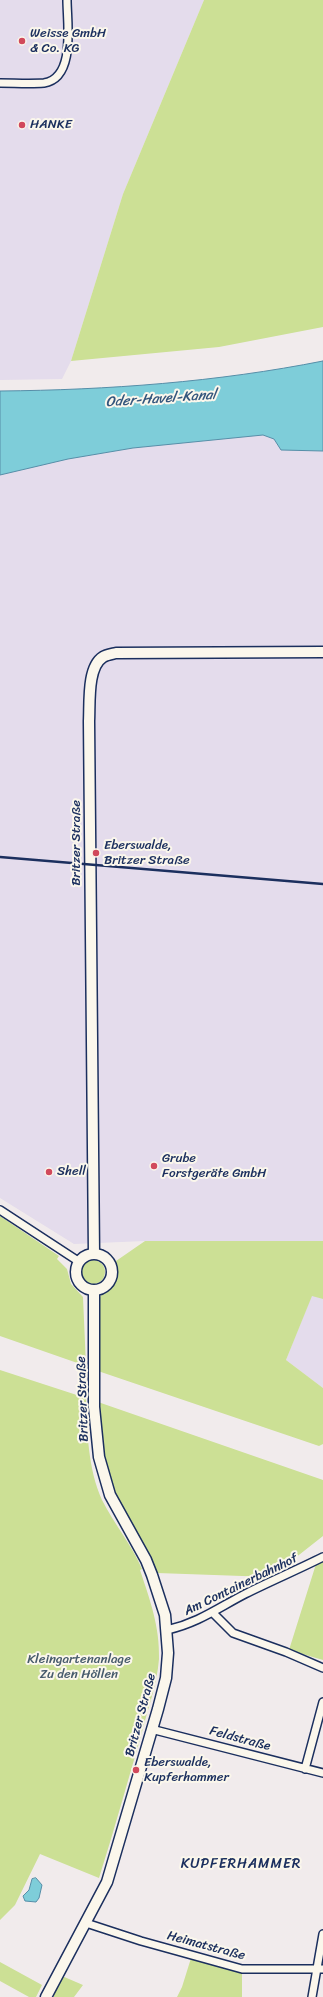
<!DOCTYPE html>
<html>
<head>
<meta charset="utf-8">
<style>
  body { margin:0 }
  canvas { display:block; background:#f1ebec }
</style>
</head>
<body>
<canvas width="323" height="1997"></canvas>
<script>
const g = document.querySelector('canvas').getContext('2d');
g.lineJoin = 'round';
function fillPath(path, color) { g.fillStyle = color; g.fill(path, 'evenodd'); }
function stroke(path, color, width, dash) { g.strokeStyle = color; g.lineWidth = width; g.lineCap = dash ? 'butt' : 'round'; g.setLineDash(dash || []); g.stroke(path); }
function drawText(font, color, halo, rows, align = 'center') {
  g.font = font + ' Sriracha,sans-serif'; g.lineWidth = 4; g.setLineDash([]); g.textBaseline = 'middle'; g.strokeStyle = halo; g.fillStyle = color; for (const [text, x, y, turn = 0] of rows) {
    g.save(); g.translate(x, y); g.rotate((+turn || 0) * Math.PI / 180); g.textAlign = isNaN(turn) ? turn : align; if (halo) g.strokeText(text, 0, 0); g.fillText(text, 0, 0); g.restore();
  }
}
fillPath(new Path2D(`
  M0,0H204L123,194L71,361L62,379L0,380Z
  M263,435L274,439L281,450L323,451V1241H145L74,1244L0,1198V475L68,459L134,448Z
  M312,1295L323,1299V1388L286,1360Z`), '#e4dcec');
fillPath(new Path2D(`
  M204,0H323V327L219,347L71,361L123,194Z
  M0,1216L59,1256L57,1259L67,1269L71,1284L83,1297L86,1366L0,1336Z
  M145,1241H323V1299L312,1296L286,1360L323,1388V1444L319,1446L98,1371L100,1297L114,1279L116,1261Z
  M81 1272a12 12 0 1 1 24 0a12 12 0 1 1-24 0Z
  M0,1370L86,1398C87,1431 88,1469 102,1500C114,1524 132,1545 142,1569L140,1570C150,1600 160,1627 159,1659C157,1685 147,1711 141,1736C127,1783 114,1831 99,1878L40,1854L15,1905L0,1920Z
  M98,1402L323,1480V1536L271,1577L157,1573L114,1494L101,1451Z
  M323,1561V1660L289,1650L316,1564Z
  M192,1955L242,1969V1997H177L182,1987Z
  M0,1962L42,1985L36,1997H29L0,1981Z
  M62,1976L83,1985L74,1997H54L53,1991Z`), '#cce095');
const water = new Path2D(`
  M323,361V451L281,450L274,439L263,435L133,448L68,459L0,475V391C108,390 217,382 323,361Z
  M36,1878L42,1885L39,1898L36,1902L25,1901L23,1896L29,1890L32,1879Z`);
fillPath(water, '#7ecdd9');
stroke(water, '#568ea8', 1);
const street = new Path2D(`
  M0,83C14,83 30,84 44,83C76,78 67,23 67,0
  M0,1210L78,1261
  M213,1613L233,1633L286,1652L323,1668
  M167,1630C198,1623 218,1608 245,1594C271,1581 297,1570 323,1557
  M151,1729L323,1773
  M305,1769L323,1702
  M86,1923L141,1941L242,1969H323
  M312,1997L323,1934`);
const secondary = new Path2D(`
  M76 1272a18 18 0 1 1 36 0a18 18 0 1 1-36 0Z
  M94,1254L89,721C90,703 87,667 103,657C106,655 112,654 116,653L323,652
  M46,1997L107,1882L158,1709L166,1678L168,1653L165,1615L152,1575L146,1560L110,1495L99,1457L94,1407V1290`);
stroke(street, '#1b2f5e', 10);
stroke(secondary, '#1b2f5e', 13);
stroke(street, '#fbf7ec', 7);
stroke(secondary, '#fbf7ec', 10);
stroke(new Path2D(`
  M0,857L323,884`), '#1b2f5e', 2.5);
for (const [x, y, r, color] of [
  [22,41,4,"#d1495b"],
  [22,125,4,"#d1495b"],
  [96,853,4,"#d1495b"],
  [154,1166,4,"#d1495b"],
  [49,1172,4,"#d1495b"],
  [136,1770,4,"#d1495b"]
]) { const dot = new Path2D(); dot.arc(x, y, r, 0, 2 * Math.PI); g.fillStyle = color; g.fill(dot); stroke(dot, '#fbf7ec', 1.5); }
drawText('13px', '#1b2f5e', '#fbf7ec', [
  ["Weisse GmbH",30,34],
  ["& Co. KG",30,49],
  ["HANKE",30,125],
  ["Eberswalde,",104,846],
  ["Britzer Straße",104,861],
  ["Grube",162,1159],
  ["Forstgeräte GmbH",162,1174],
  ["Shell",57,1172],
  ["Eberswalde,",144,1763],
  ["Kupferhammer",144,1778]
], 'left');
drawText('13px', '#1b2f5e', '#fbf7ec', [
  ["Britzer Straße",77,843,-90],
  ["Britzer Straße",83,1399,-92],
  ["Am Containerbahnhof",241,1585,-26],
  ["Britzer Straße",141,1715,-75],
  ["Feldstraße",240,1739,15],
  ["Heimatstraße",206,1946,15]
]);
drawText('13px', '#475b6c', '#fbf7ec', [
  ["Kleingartenanlage",79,1660],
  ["Zu den Höllen",79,1675]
]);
drawText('italic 14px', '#34567d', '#fbf7ec', [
  ["Oder-Havel-Kanal",161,399,-4]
]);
g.letterSpacing = '1px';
drawText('14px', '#1b2f5e', '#fbf7ec', [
  ["KUPFERHAMMER",241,1864]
]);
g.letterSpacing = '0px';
</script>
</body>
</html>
